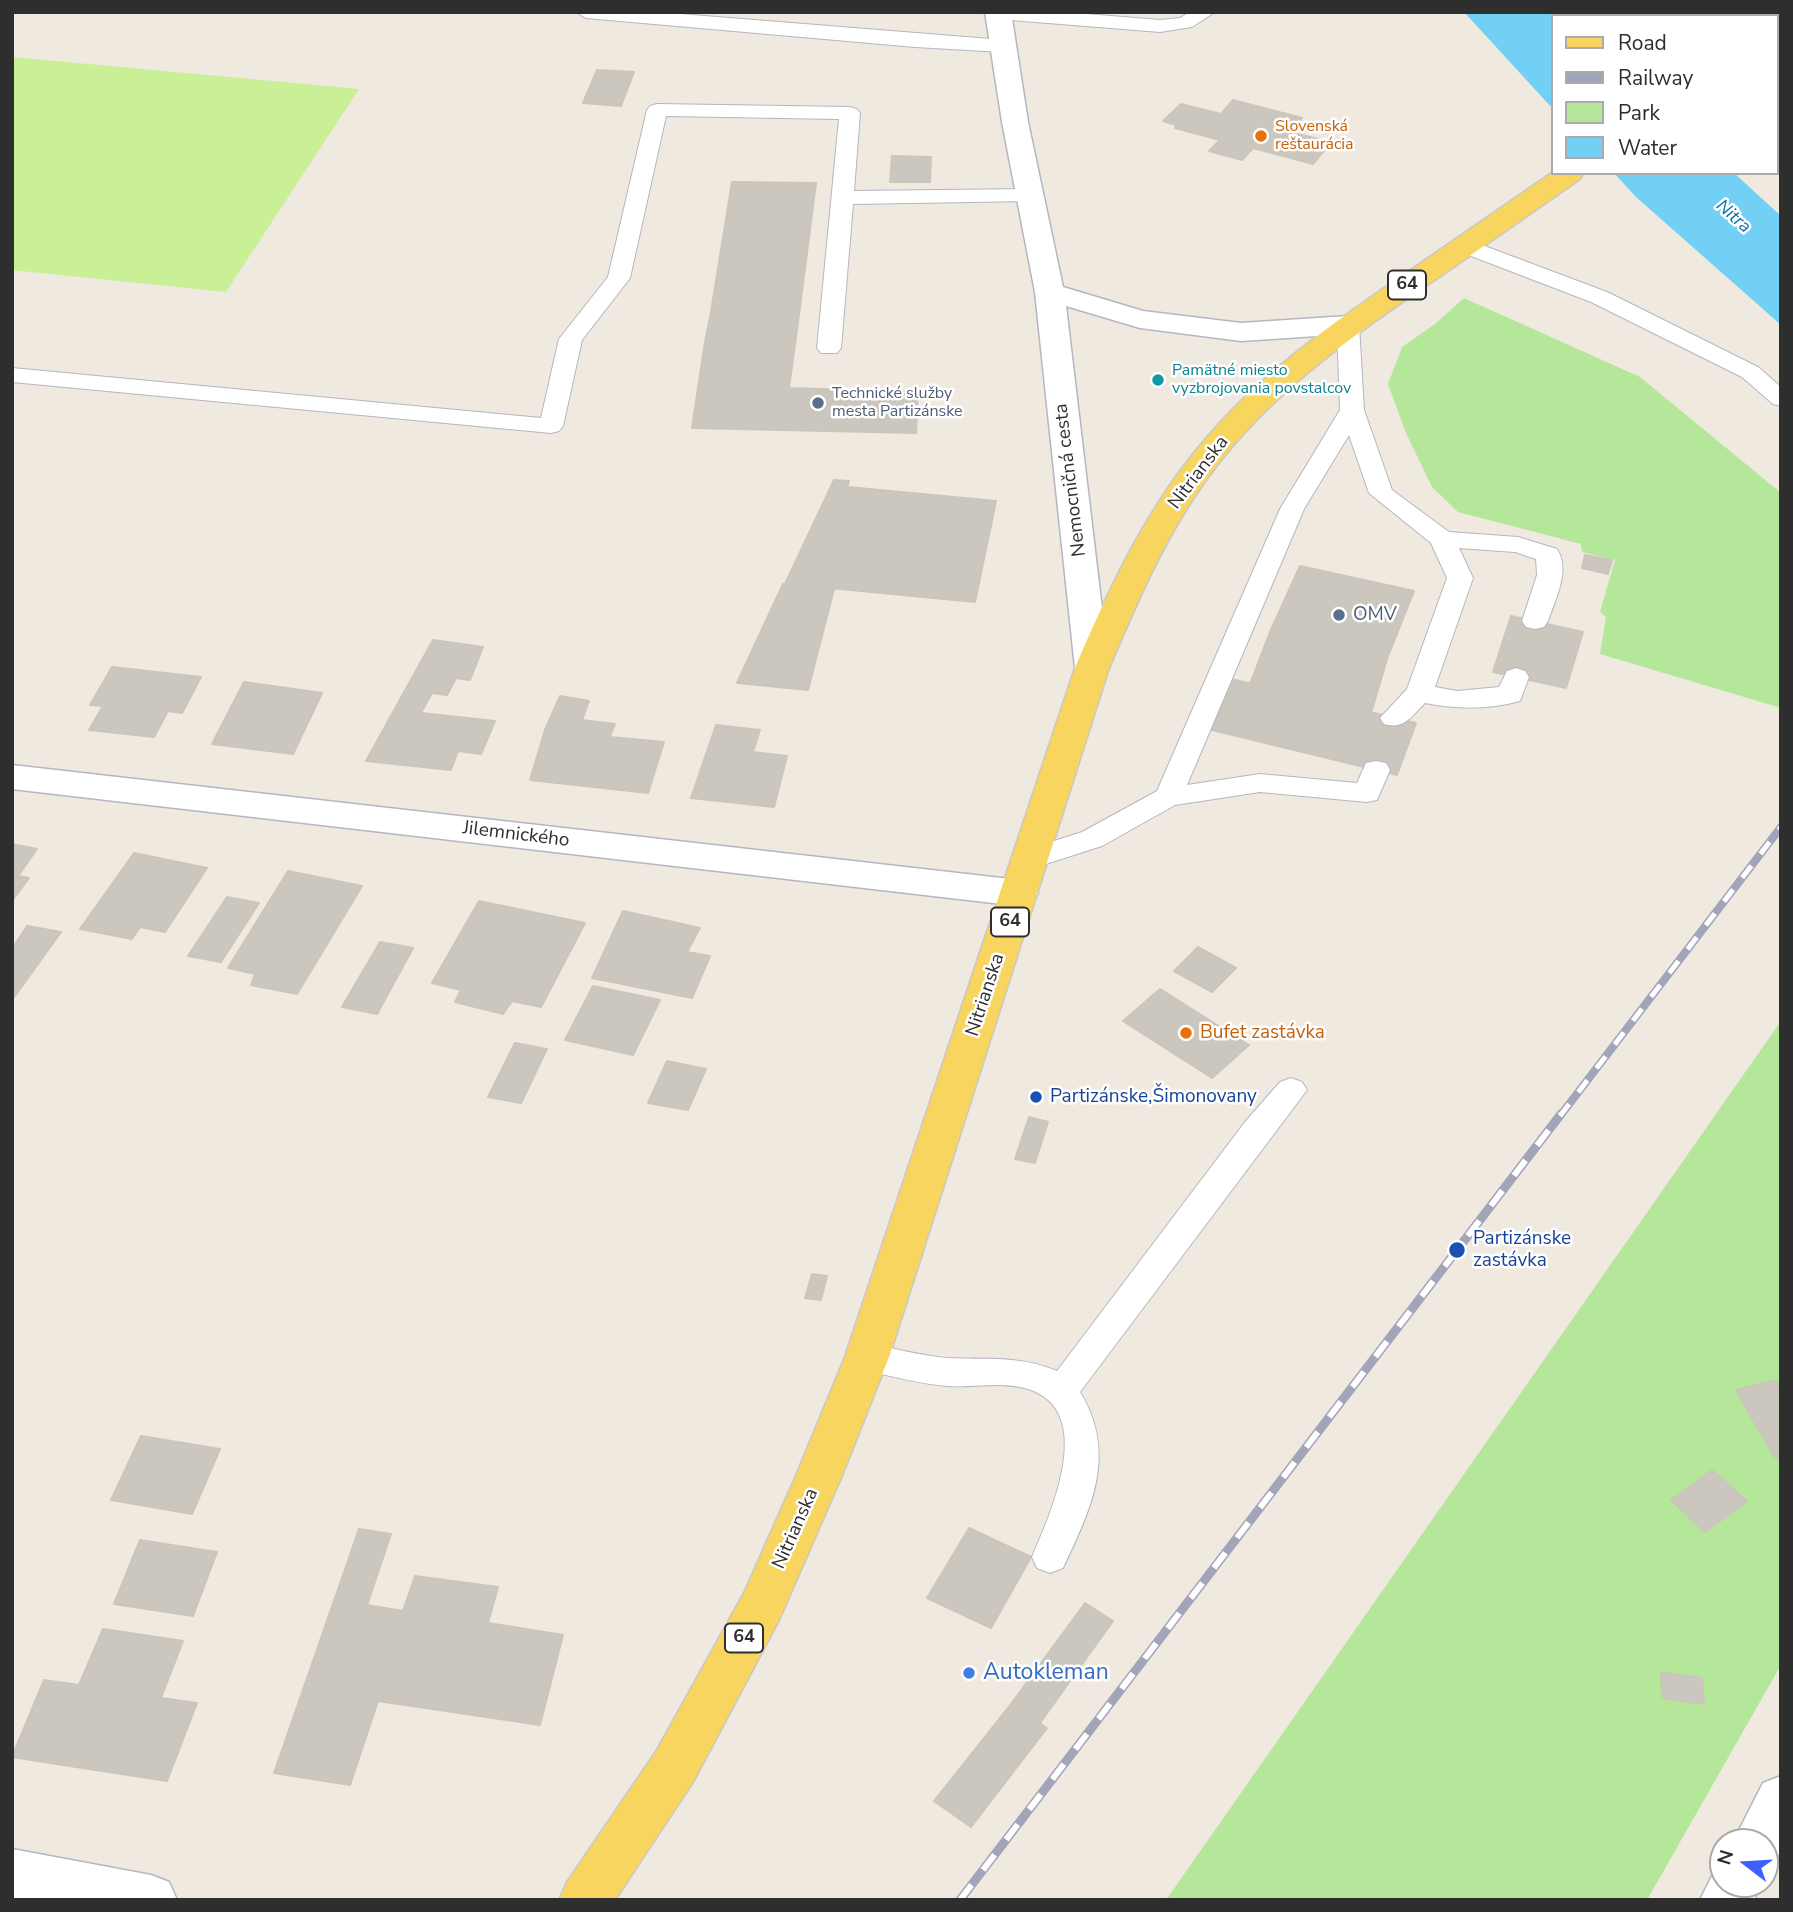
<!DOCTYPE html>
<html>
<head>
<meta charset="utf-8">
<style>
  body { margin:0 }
  #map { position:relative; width:1793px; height:1912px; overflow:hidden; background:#efe9e0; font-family:"Nunito Sans",sans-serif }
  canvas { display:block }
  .frame { position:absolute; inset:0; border:14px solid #2e2e2e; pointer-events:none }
  .legend { position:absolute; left:1551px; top:14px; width:228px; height:161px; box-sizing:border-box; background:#fff; border:2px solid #ababab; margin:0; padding:9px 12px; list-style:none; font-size:21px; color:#2e2e2e }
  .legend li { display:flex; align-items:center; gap:14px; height:35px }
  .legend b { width:35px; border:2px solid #ababab }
  .north { position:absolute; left:1709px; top:1828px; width:70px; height:70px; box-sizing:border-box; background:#fff; border:2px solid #ababab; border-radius:50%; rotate:287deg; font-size:19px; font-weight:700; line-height:28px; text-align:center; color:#2e2e2e }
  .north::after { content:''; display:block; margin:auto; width:24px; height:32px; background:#3e60ff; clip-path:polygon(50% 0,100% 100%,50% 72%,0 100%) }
</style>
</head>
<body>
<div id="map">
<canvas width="1793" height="1912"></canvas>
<div class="frame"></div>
<ul class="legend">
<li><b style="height:9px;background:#f7d55e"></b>Road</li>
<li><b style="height:9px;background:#a2a5b9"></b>Railway</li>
<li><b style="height:19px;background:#b5e79b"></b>Park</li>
<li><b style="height:19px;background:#71d0f4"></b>Water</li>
</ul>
<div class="north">N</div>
</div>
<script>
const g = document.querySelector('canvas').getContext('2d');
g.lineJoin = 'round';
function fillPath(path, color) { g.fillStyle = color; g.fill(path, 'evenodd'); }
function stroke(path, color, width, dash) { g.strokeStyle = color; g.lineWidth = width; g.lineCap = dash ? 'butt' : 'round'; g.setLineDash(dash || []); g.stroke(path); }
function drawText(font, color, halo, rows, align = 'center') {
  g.font = font + ' "Nunito Sans",sans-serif'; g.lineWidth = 5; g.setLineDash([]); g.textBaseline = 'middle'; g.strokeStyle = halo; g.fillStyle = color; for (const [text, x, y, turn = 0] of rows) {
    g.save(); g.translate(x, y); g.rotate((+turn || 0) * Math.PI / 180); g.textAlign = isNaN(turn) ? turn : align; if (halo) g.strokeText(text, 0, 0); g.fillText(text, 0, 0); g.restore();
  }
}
fillPath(new Path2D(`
  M1464,298L1640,377L1781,493V708L1600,654L1606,617L1600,612L1615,560L1582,552L1581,544L1458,512L1432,487L1406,433L1388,384L1402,347L1435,324Z
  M1781,1021V1665L1647,1900H1166Z`), '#b5e79b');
fillPath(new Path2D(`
  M12,57L359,89L226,292L12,270Z`), '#c9ef97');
fillPath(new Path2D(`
  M1464,12H1560L1564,16H1553V109Z
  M1614,173H1734L1781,216V325L1636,197Z`), '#71d0f4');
const building = new Path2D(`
  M597,70L634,72L621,106L583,103Z
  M1233,100L1302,118L1289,132L1331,142L1313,164L1253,148L1242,160L1209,151L1220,140L1175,128L1176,125L1163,121L1181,104L1221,114Z
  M892,156L931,157L930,182H890Z
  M732,182L816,183L799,314L711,312Z
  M711,312L799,314L795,344L705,342Z
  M705,342L795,344L789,388L918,392L916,433L692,428Z
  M834,480L849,481L820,587L785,584Z
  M848,487L996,501L975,602L820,587Z
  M1585,555L1612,560L1608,574L1582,568Z
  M1300,566L1414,591L1387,659L1270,632Z
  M783,584L834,589L808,690L737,683Z
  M1511,616L1583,632L1566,688L1493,672Z
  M1270,632L1387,659L1371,713L1250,684Z
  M433,640L483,647L470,680L456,678L447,695L432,693L421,713L495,721L481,754L458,751L451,770L366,761Z
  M112,667L201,677L182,713L168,711L154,737L89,730L103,706L90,705Z
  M1231,679L1416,723L1397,775L1208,729Z
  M244,682L322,693L293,754L212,744Z
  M560,696L589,701L582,720L615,724L610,737L664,742L648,793L530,780L545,730Z
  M716,725L760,730L753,752L787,756L774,807L691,798Z
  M12,844L37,849L18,876L29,878L12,901Z
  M134,853L207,868L165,932L140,927L132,939L80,929Z
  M288,871L362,886L297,994L251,985L255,974L228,968Z
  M227,897L259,903L221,962L188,956Z
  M479,901L532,912L479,1008L455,1002L461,990L432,983Z
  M623,911L700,928L687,952L710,956L692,998L592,978Z
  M532,912L585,923L541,1007L512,1001L503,1014L479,1008Z
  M27,926L61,932L15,996H12V949Z
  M380,942L413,948L377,1014L342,1007Z
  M1198,947L1236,968L1212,992L1174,971Z
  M593,986L660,1000L633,1055L565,1040Z
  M1160,989L1249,1045L1212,1078L1123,1021Z
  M515,1043L547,1049L521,1103L488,1097Z
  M667,1061L706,1069L688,1110L648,1103Z
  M1029,1117L1048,1122L1035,1163L1015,1159Z
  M812,1274L827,1276L821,1300L805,1298Z
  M1775,1380L1781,1389V1457L1775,1458L1736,1390Z
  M141,1436L220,1449L192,1514L111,1500Z
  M1712,1470L1747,1501L1705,1532L1671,1500Z
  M969,1528L1031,1557L991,1628L927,1598Z
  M359,1529L391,1534L367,1605L403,1611L415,1576L498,1587L488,1623L563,1635L540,1725L378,1701L350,1785L274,1773Z
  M140,1540L178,1546L153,1610L114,1604Z
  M178,1546L217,1552L193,1616L153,1610Z
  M1085,1603L1113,1621L1040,1723L1011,1704Z
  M103,1629L143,1635L89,1769L12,1757L44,1680L79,1685Z
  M143,1635L183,1641L161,1698L197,1703L167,1781L89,1769Z
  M1661,1672L1702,1678L1704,1704L1662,1698Z
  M1011,1704L1047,1728L971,1827L934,1801Z`);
fillPath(building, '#cbc7be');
stroke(building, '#ccc5b9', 2);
const lane = new Path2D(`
  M576,12H655L1003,40L1010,42L1013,46L1010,50L1003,52L915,47L586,18Z
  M1062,12L1160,20L1180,18L1190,12H1215L1192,27L1160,32L998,19L988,13Z
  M657,104L850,107L857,109L860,113L854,191L1030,189L1038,190L1041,195L1038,200L1030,201L853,204L841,348L837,353H821L817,348L839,119L666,116L630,278L582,340L563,426L559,431L551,433L12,382V368L541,418L559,339L608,277L647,110L650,106Z
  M1466,239L1607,292L1758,367L1781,387V406L1773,404L1742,377L1591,302L1458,251L1455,246L1458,241Z
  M1348,318L1356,320L1359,325L1364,410L1392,490L1449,532L1518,537L1557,549C1571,570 1555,600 1548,621L1544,627L1535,629L1526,627L1522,621L1537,575L1536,559L1515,552L1459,548L1473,578L1435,687L1457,691L1499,687L1507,671L1516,668L1525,671L1529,677L1520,701C1488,710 1456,709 1425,703C1412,716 1404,730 1384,724L1380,718L1407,689L1447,578L1431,543L1369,493L1349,435L1304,509L1187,785L1260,774L1357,783L1366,763L1376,761L1386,763L1390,770L1377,800L1367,802L1260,792L1175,805L1102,846L1030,869L1020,866L1016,859L1020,852L1082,832L1157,791L1280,509L1340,410L1337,325L1340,320Z
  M1291,1078L1302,1082L1307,1090L1080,1392C1118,1454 1091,1509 1063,1568L1050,1573L1037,1568L1032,1557C1050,1515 1098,1411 1028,1389C1002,1381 973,1388 947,1386C920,1384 893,1376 867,1371L855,1367L850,1357L855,1347L867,1343C894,1348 921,1356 948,1358C986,1360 1020,1355 1057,1371L1245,1122L1280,1082Z`);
const street = new Path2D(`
  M985,12H1011L1028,122L1063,287L1143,311L1241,323L1348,316L1358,319L1363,325L1358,331L1348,334L1241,341L1140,328L1066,306L1109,668L1104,676L1092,679L1080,676L1075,668L1035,292L1002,122Z
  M12,765L1019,880L1032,884L1038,893L1032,902L1019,906L12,789Z
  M1781,1776V1850L1776,1859L1765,1864V1842H1733L1763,1783Z
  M1723,1864V1884H1761L1754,1900H1700L1717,1866Z`);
const secondary = new Path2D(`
  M12,1849L151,1875L169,1882L177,1900L12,1899Z`);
const primary = new Path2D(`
  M1781,32V49L1777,50V33Z
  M1553,172L1584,173L1580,179C1535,210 1490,242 1445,273C1359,331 1271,391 1209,476C1166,534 1137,602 1109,668L889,1357L841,1478L779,1620L693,1782L615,1900H559L567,1882L657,1750L744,1593L795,1478L845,1357L1075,668C1110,586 1149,503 1209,435C1268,367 1344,315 1418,265C1463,234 1508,203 1553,172Z`);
stroke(lane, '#b4b6c1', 2);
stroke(street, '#b4b6c1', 3);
stroke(secondary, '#b4b6c1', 3);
stroke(primary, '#c9c9c9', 3);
fillPath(lane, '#fff');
fillPath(street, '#fff');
fillPath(secondary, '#fff');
fillPath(primary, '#f7d55e');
const railFar1 = new Path2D(`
  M1560,1116L1781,827`);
const rail = new Path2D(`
  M960,1900L1561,1114`);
stroke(railFar1, '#a2a5b9', 8);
stroke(rail, '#a2a5b9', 9);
stroke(railFar1, '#fff', 5, [15]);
stroke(rail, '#fff', 6, [19]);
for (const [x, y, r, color] of [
  [1261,136,7,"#e8710a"],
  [1158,380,7,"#0f9aa8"],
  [818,403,7,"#5c6f8a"],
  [1339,615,7,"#5c6f8a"],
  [1186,1033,7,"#e8710a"],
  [1036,1097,7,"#1a4fb4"],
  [1457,1250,9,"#1a4fb4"],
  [969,1673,7,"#3f7fe0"]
]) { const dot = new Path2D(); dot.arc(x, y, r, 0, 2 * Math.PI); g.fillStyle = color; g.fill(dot); stroke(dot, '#fff', 2.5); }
drawText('16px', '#c56008', '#fff', [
  ["Slovenská",1275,127],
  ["reštaurácia",1275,145]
], 'left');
drawText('16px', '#0d838f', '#fff', [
  ["Pamätné miesto",1172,371],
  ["vyzbrojovania povstalcov",1172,389]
], 'left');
drawText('16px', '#4e5e75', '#fff', [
  ["Technické služby",832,394],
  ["mesta Partizánske",832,412]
], 'left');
drawText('italic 18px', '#086fa8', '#fff', [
  ["Nitra",1733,217,42]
]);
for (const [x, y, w] of [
  [1407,285,38],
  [1010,922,38],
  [744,1638,38]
]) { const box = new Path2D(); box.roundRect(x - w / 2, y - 14.5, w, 29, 5); g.fillStyle = '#fff'; g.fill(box); stroke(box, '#2e2e2e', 2); }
drawText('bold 18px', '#2e2e2e', null, [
  ["64",1407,285],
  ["64",1010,922],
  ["64",744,1638]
]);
drawText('19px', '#2e2e2e', '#fff', [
  ["Nitrianska",1199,473,-53],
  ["Nemocničná cesta",1071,480,-97],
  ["Jilemnického",516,835,7],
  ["Nitrianska",986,995,-72],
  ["Nitrianska",796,1529,-66]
]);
drawText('19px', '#4e5e75', '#fff', [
  ["OMV",1353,615]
], 'left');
drawText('19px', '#c56008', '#fff', [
  ["Bufet zastávka",1200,1033]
], 'left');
drawText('19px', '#164399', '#fff', [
  ["Partizánske,Šimonovany",1050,1097],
  ["Partizánske",1473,1239],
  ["zastávka",1473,1261]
], 'left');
drawText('23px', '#366cbe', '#fff', [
  ["Autokleman",983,1673]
], 'left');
</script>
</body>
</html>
